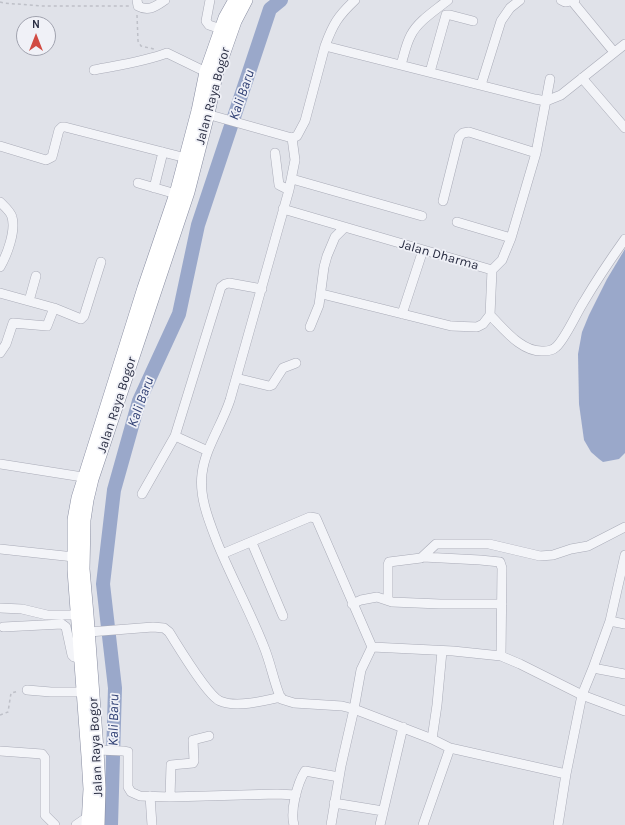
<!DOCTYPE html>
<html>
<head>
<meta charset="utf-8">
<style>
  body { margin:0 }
  #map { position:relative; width:625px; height:825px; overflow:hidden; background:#e0e2e9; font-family:Karla,sans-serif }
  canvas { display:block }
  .north { position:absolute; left:16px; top:16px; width:40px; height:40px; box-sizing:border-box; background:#f0f1f7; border:1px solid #a0a2ae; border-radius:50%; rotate:0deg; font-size:11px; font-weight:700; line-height:16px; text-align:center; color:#282c41 }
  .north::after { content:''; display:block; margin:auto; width:14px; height:18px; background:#d14b43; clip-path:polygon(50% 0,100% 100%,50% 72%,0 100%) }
</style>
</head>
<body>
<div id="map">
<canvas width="625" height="825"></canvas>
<div class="north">N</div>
</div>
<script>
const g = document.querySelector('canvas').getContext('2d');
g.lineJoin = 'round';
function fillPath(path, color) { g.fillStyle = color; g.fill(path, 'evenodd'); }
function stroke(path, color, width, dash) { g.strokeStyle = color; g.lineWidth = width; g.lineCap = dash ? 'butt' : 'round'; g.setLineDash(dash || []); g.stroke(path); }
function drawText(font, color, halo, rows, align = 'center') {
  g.font = font + ' Karla,sans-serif'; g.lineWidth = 3.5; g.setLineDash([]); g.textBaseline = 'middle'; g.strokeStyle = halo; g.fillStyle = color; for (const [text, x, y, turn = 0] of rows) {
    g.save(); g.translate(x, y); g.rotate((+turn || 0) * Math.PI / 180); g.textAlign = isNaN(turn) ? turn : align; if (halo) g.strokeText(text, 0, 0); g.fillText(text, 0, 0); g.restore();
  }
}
fillPath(new Path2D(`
  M625,249V453L619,459L603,462L599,459L591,452L584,440L579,404L578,354L582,332L589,315L607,279Z`), '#9aa8ca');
stroke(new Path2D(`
  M111,825L115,688L103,584L114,490L139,401L179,314L198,225L270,9L281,0`), '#9aa8ca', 14);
const minor = new Path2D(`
  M137,0L138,6C149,12 156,6 165,0
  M210,0L206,21L209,25L221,29
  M561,0L565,2L575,0
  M572,1L614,52
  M325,46L535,99L546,101L561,95L625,44
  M401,65C404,55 406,44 411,35C418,21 436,10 448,0
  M94,70C119,65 143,62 167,53L206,72
  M430,72L446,15H450L473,21
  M582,78L625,128
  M481,85L501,21L510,8L520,0
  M203,113L292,138L297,136L305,121L325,46C333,24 338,16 355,0
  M292,138L295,160L289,190L230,400C222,425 205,448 202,474C199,497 209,521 217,542C231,577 250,611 264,647C271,664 274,683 281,699L294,703L342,706L354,709L341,766L331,825
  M0,146L46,160L52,157L59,130L62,127H65L186,158
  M275,153L279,185L289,190
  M292,179L422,216
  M138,183L176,194
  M154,188L163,152
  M443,201L459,137L463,133L469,132L536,153
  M0,202C4,206 11,212 12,217C16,231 7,255 0,267
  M283,209L492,270
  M457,222L511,238
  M492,270L502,260L511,238L536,153L550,79
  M0,293L54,308L81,319L84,316L101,262
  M322,294L451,326L477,327L483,324L490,315L492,270
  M29,301L36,276
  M402,314L423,250
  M490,315C504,329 522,353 544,351C548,351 553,350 556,347C565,339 576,314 583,303C596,281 610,260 625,239
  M310,327L319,305L324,267L327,256L335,237L345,227
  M0,353L6,344L13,323L47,326L54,308
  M236,378L269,386L272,385L283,368L296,363
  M175,436L208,451
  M0,464L89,478
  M142,494L175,436L221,287L225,284L229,283L262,289
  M252,543L283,616
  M0,549L74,557
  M222,554L310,517L316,518L372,647L453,651L501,656L520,664L582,695L625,711
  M423,557L480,560L500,562L502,568L501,656
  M388,600V565L389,562L421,558L436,544H489L540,556L553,555L571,549L588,546L625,527
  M352,604L361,600L377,597L392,602L440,604H502
  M0,608L22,609L47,615H82
  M610,621L625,624
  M3,627L62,624L66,627L72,655L74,657L81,659
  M89,632L153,627L164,628L169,632C178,646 207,695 220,701C236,708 264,701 281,697
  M372,647L361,670L354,709L432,739L450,748L566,774
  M593,668L625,674
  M27,690L51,692H83
  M432,739L437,705L442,651
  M97,750L123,751L128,752V787L131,792L140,796L170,797L277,794L296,795
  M0,751L42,754L45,758V815L55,825
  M150,796L152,825
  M170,797L171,765L193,763L194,761L193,740L209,736
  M334,803L383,811
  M76,825L89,816
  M294,825C290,811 297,784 305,771L339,777
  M380,825L403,727
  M423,825L450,748
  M558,825L566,774L582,695L593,668L610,621L625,555`);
const highway = new Path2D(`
  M88,825L90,789L88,756L74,570V520L78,498L144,288L176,194L198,111L206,72L225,18L235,0
  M98,825L99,788L97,750L87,615L83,569L84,520L87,500L92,479L188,192L208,114L216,75L235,21L246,0`);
stroke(minor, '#a9abb7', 10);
stroke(highway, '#878ca0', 14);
stroke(new Path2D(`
  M0,2L4,3L41,6H129
  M137,15L138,41L141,46L154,49
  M0,715L8,712L11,693L19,691`), '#bec0c8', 1.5, [3, 3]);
stroke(minor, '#f3f4f8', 9);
stroke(highway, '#fff', 13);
drawText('13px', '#282c41', '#f0f1f7', [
  ["Jalan Raya Bogor",213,96,-75],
  ["Jalan Dharma",439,255,16],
  ["Jalan Raya Bogor",117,405,-72],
  ["Jalan Raya Bogor",96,747,-93]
]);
drawText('italic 14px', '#324276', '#f0f1f7', [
  ["Kali Baru",242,95,-71],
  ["Kali Baru",141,402,-70],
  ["Kali Baru",114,720,-89]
]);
</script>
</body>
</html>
